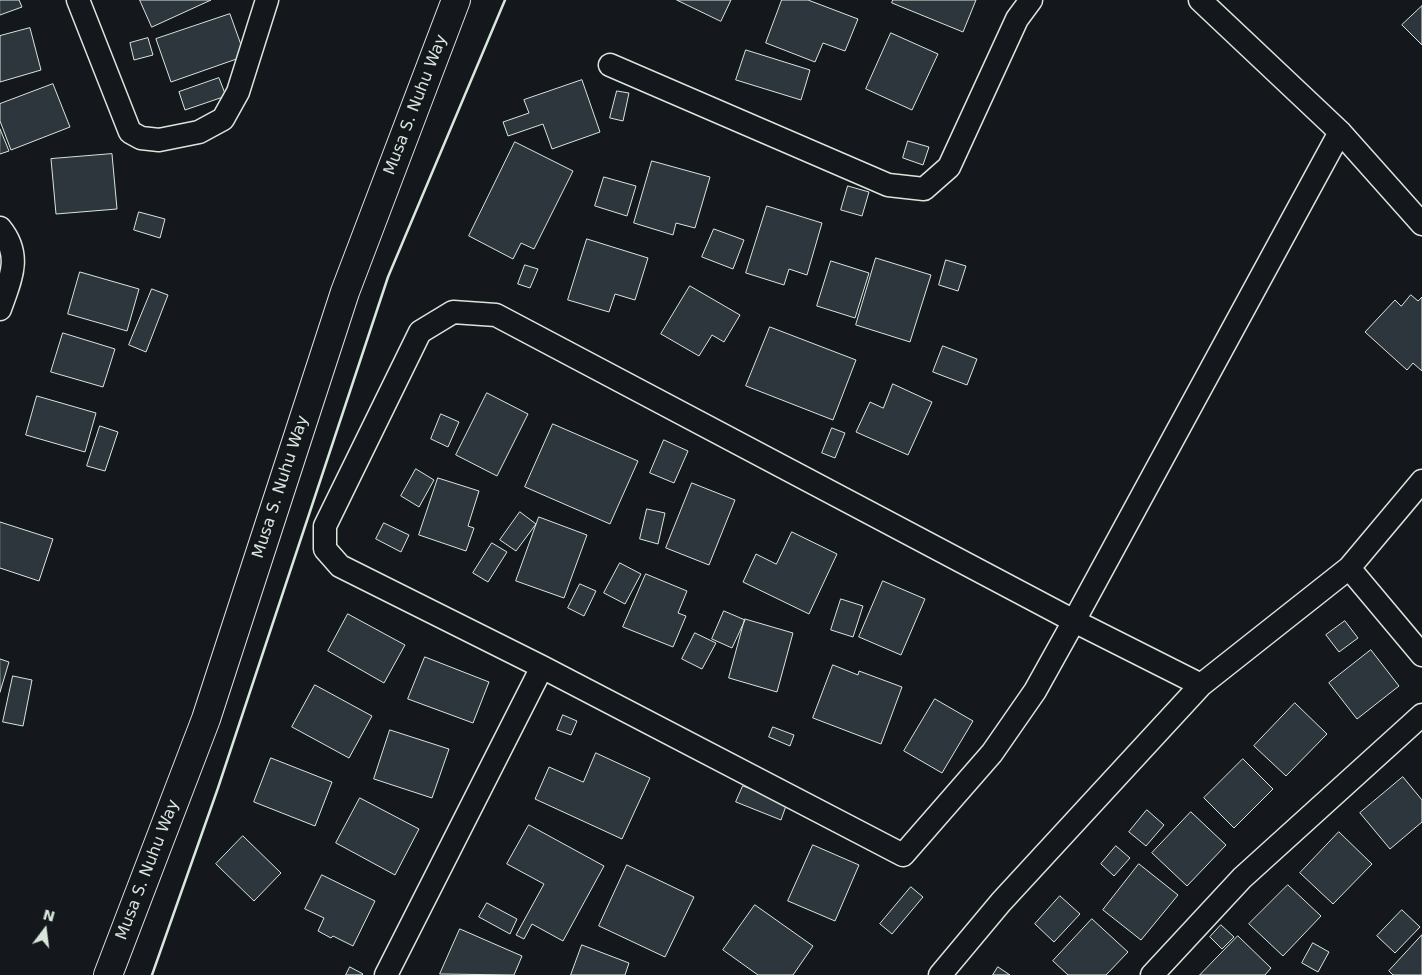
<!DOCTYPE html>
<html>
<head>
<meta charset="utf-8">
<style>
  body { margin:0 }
  #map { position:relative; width:1422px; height:975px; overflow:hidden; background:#14181c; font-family:"DejaVu Sans",sans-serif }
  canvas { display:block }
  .north { position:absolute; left:20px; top:905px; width:50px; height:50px; -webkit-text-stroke:4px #14181c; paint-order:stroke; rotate:15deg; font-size:14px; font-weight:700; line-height:20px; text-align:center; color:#d8e6dc }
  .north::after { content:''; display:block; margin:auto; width:18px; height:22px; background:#d8e6dc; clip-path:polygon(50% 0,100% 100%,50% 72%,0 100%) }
</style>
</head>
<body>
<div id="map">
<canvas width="1422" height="975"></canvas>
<div class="north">N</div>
</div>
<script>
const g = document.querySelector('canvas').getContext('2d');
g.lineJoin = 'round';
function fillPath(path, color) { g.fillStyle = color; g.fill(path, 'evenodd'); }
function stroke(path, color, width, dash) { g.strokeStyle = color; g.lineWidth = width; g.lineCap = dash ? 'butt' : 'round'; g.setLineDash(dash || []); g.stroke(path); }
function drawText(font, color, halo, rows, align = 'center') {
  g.font = font + ' "DejaVu Sans",sans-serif'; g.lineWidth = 4; g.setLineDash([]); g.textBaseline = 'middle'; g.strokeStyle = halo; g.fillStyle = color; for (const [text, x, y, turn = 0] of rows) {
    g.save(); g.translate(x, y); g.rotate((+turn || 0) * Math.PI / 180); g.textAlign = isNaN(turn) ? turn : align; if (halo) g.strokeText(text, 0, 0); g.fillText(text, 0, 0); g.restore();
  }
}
const building = new Path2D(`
  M0,0H19L22,7L0,15Z
  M140,0H211L152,27Z
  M677,0H731L721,21Z
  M782,0H808L858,19L845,51L823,43L815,62L766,43Z
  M893,0H976L963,32L892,3Z
  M1422,6V45L1402,25Z
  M230,14L245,56L171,82L156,39Z
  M30,28L41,70L0,82V36Z
  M891,33L938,54L912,110L866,89Z
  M148,38L153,55L134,60L130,43Z
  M746,50L810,70L801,100L736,80Z
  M219,78L226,96L185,110L179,92Z
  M582,80L600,132L552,149L543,124L508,136L503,122L529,113L524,100Z
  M53,84L70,127L11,150L0,121V104Z
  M617,91L629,93L623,121L610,118Z
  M0,129L9,151L0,154Z
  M908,141L929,147L923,165L903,158Z
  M515,142L573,171L534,249L521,243L513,259L469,236Z
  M112,154L117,209L56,214L51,159Z
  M652,161L710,177L695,228L676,223L673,235L634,223Z
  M604,177L636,186L627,216L595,206Z
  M848,186L869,192L862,216L841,210Z
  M767,206L822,223L807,275L789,269L784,285L746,273Z
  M139,212L165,219L160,238L134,230Z
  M714,229L744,240L733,269L702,257Z
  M587,239L648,258L635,300L615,294L609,312L568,300Z
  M876,258L931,275L910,342L856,325Z
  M946,260L966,266L958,291L939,285Z
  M831,261L869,273L855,318L817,306Z
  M525,265L538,269L530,288L518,284Z
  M80,272L139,289L127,331L68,314Z
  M690,286L740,315L724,342L712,335L699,356L661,334Z
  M152,289L168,295L146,352L129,345Z
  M1411,295L1418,301L1422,297V371L1413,363L1407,370L1365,332L1395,300L1401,306Z
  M770,327L856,360L833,420L746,386Z
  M63,333L115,349L103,387L51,372Z
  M943,346L977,359L967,385L933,372Z
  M893,384L932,402L908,455L856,432L870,402L883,408Z
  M487,393L528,414L497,476L456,455Z
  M37,396L96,413L85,452L26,435Z
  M441,414L459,422L448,447L431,439Z
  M553,424L638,461L610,524L525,487Z
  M100,426L118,432L105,471L87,466Z
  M832,428L845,433L835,458L822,453Z
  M664,440L688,451L674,483L650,473Z
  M416,469L434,480L419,507L401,496Z
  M438,478L479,491L468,526L474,528L466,551L419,535Z
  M692,483L735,500L709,565L666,548Z
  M647,509L665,513L658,544L640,539Z
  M520,512L536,524L516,551L500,540Z
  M539,517L587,535L564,598L516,581Z
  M0,522L53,539L39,581L0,568Z
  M384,523L409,535L401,552L376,539Z
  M792,532L837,554L809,614L743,582L756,554L776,564Z
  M492,543L507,552L488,582L473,573Z
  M620,563L641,574L625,604L604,593Z
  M646,574L687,591L678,613L686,616L673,647L623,627Z
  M883,581L925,599L901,655L859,637Z
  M580,584L596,591L584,616L568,608Z
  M841,599L863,606L853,637L831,630Z
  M724,611L745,620L732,648L712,639Z
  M348,614L405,645L384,683L328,651Z
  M745,619L793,633L777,692L729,678Z
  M1345,621L1358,638L1339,652L1326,635Z
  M695,633L716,643L702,669L682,659Z
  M1371,650L1399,686L1357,719L1329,683Z
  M425,657L489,682L473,723L408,699Z
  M0,659L9,662L0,692Z
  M833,665L858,675L859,671L902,687L881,744L813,718Z
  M13,676L32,680L23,726L3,722Z
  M315,685L372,716L349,758L292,727Z
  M935,699L973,721L942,773L904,751Z
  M1295,703L1327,734L1286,776L1254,746Z
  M563,715L577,721L571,735L557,730Z
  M773,727L794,735L790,746L769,737Z
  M390,730L449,749L432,798L374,779Z
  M596,753L650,778L622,839L535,799L549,767L583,782Z
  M271,758L332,782L315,826L254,802Z
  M1243,759L1273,789L1234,828L1204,798Z
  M1403,777L1422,800V822L1390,849L1360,813Z
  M743,786L787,803L781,820L736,802Z
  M360,798L419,829L395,875L336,843Z
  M1147,810L1164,825L1146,846L1129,832Z
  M1191,812L1226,845L1187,886L1152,853Z
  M529,825L604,866L563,941L532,924L524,939L516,935L544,884L507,864Z
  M1339,832L1372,864L1333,904L1300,873Z
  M243,836L281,873L254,901L216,864Z
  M813,845L859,865L835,921L788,901Z
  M1116,846L1130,858L1114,876L1101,864Z
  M1139,864L1178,895L1141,940L1103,910Z
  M627,865L694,897L665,957L599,926Z
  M322,875L375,901L353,946L333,936L331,938L318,931L324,918L305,909Z
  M1288,885L1321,916L1283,956L1249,924Z
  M911,887L923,897L892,934L880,924Z
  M1060,896L1080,914L1054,942L1035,924Z
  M487,903L517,919L510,934L479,917Z
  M755,905L813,946L793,975H758L723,950Z
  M1402,910L1420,927L1395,953L1377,936Z
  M1092,919L1128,952L1106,975H1068L1053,961Z
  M1221,925L1234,937L1222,949L1210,937Z
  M460,929L522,956L514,975L440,974Z
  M1422,935V975H1393L1389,971Z
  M1238,936L1271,968L1265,975H1200Z
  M1313,943L1329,952L1318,972L1302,963Z
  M582,945L629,963L625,975H571Z
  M350,967L363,974L362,975H346Z
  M998,967L1010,975H993Z`);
fillPath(building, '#2c363c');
stroke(building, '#d8e6dc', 1);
const street = new Path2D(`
  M78,0L130,132L141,138L159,140L199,132L223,119L238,92L267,0
  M1200,0L1340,132L1422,224
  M610,65L888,185L924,189L949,167L1017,19L1031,0
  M0,228C23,256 10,280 0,309
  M1349,568L1422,655
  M1201,685L1074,621L496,315L453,312L420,332L325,526V549L340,566L542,667L903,855L992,753L1035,691L1074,621L1340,132
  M386,975L542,667
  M940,975L1001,902L1201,685L1349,568L1422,481
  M1152,975L1242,878L1422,715`);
const secondary = new Path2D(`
  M108,975L206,719L345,292L456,0`);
stroke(street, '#d8e6dc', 25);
stroke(secondary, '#d8e6dc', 30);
stroke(street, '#14181c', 22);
stroke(secondary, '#14181c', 28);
stroke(new Path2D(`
  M152,975L218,788L388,277L505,0`), '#d8e6dc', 2.5);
drawText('16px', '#d8e6dc', '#14181c', [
  ["Musa S. Nuhu Way",416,105,-69],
  ["Musa S. Nuhu Way",281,487,-72],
  ["Musa S. Nuhu Way",148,870,-69]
]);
</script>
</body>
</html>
